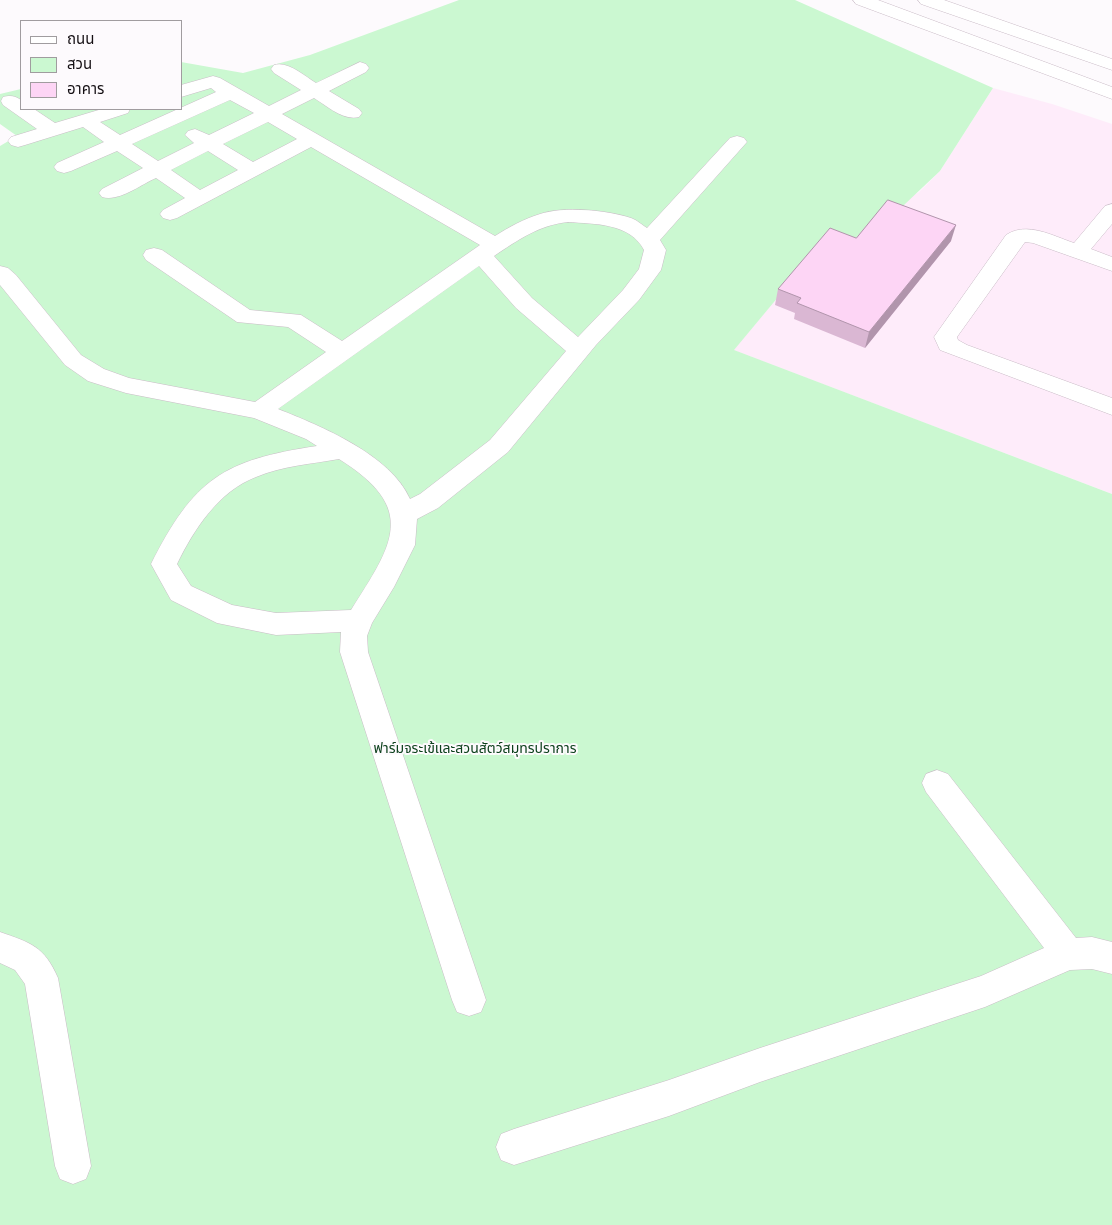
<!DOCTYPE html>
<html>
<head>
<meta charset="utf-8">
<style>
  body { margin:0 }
  #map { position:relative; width:1112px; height:1225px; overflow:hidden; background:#fdfafd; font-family:"IBM Plex Sans","Noto Sans Thai",sans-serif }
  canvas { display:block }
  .legend { position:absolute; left:20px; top:20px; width:162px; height:90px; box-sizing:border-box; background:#fdfafd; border:1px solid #a09c9f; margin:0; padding:6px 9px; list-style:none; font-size:15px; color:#140f13 }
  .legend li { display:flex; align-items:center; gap:10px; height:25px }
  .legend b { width:25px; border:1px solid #a09c9f }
</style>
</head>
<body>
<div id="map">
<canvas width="1112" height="1225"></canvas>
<ul class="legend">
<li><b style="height:6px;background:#fff"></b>ถนน</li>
<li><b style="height:14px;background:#cbf8d1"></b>สวน</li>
<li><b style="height:14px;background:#fdd5f5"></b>อาคาร</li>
</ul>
</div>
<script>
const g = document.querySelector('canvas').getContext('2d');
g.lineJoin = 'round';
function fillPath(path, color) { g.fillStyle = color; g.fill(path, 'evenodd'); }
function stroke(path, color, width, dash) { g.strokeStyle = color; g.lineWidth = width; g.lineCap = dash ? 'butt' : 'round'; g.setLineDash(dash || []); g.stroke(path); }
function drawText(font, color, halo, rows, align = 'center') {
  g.font = font + ' "IBM Plex Sans","Noto Sans Thai",sans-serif'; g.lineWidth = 4; g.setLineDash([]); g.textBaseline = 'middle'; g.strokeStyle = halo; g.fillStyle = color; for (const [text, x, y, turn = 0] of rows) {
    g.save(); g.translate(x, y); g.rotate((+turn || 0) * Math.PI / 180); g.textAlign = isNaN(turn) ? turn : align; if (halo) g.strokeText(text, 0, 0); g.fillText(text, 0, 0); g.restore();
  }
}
fillPath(new Path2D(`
  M993,88L1052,104L1112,124V494L733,350L825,242L919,192L940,171Z`), '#feecfa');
fillPath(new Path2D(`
  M459,0H795L993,88L940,171L852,254L824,242L734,350L1112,494V1225H0V146L17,136L0,124V94L21,89V109H181V62L243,73L310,55Z`), '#cbf8d1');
const minor = new Path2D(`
  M853,0H878L1112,87V99L856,4Z
  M918,0H944L1112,59V70L921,4Z
  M360,62L366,64L369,68L366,72L329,91L359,109L362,113L359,117C343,121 327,106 314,98L282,114L495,236C509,227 524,219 540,214C563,206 607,210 631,218C637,220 642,225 647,228L730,138L737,136L744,138L747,142L660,240L666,250L661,270L639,300L596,345L508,452L438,508L417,519L415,545L394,587L372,623L367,636L368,652L486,1000L481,1012L469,1016L457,1012L452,1000L340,652L341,632L276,635L217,623L171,600L151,564C194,479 223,460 317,446L306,439L254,418L126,393L88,381L65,365L0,285V266L8,268L16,275L81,355L104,369L129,378L255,402L326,352L288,327L237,322L146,260L143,255L146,250L154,248L162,250L250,310L301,315L342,341L480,245L311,147L177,218L170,220L163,218L160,214L163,210L185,198L156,178C140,185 119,202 102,197L99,193L102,189L143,168L117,151L71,171L64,173L57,171L54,167L57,163L104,142L83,127L25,145L18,147L11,145L8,141L11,137L37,129L3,105L1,101L3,97C11,95 15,96 21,100V109H34L55,123L102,109H130L128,113L100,122L120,135L216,92L211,88L181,97V85L213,76L220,78L269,106L301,90L274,73L271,69L274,65C288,61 303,75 316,83ZM230,100L254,113L209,135L195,129L188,131L185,135L194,143L158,161L132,144ZM268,122L297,139L253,162L223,144ZM208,151L238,170L200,190L171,170ZM568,222C595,224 630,223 644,250L639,269L623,290L578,337L532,298L494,256C518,240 539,225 568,222ZM479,266L516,308L566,351L490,440L420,494L410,499C391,455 321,426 278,409ZM339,459C419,509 393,544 351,610L276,613L232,605L191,586L177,564C194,529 219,491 256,477C282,466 311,464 339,459Z
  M1112,204V224L1091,249L1112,257V271L1033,243L1025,242L957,337L958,340L967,345L1112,398V415L940,350L934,337L1006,235C1027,221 1053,236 1074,243L1105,206Z
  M937,770L948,774L1076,938L1092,937L1112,942V974L1092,969L1070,970L985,1007L760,1082L669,1116L514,1165L501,1160L496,1147L501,1134L514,1129L669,1080L760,1048L981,976L1044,948L926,792L922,783L926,774Z
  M0,932C31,943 44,946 58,978L91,1166L86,1179L73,1184L60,1179L55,1166L25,984L15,970L0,963Z`);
stroke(minor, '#cabcc7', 1);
fillPath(minor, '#fff');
fillPath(new Path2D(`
  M856,238L951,241L865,348L794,319L795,313L775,305L778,289Z`), '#dab7d3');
fillPath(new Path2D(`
  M956,225L951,241L865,348L869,332Z`), '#b195ac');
const building = new Path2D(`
  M888,200L956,225L869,332L797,303L801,298L778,289L830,228L856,238Z`);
fillPath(building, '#fdd5f5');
stroke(building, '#b195ac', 1);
drawText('14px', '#0c411c', '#fdfafd', [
  ["ฟาร์มจระเข้และสวนสัตว์สมุทรปราการ",475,749]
]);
</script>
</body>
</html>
